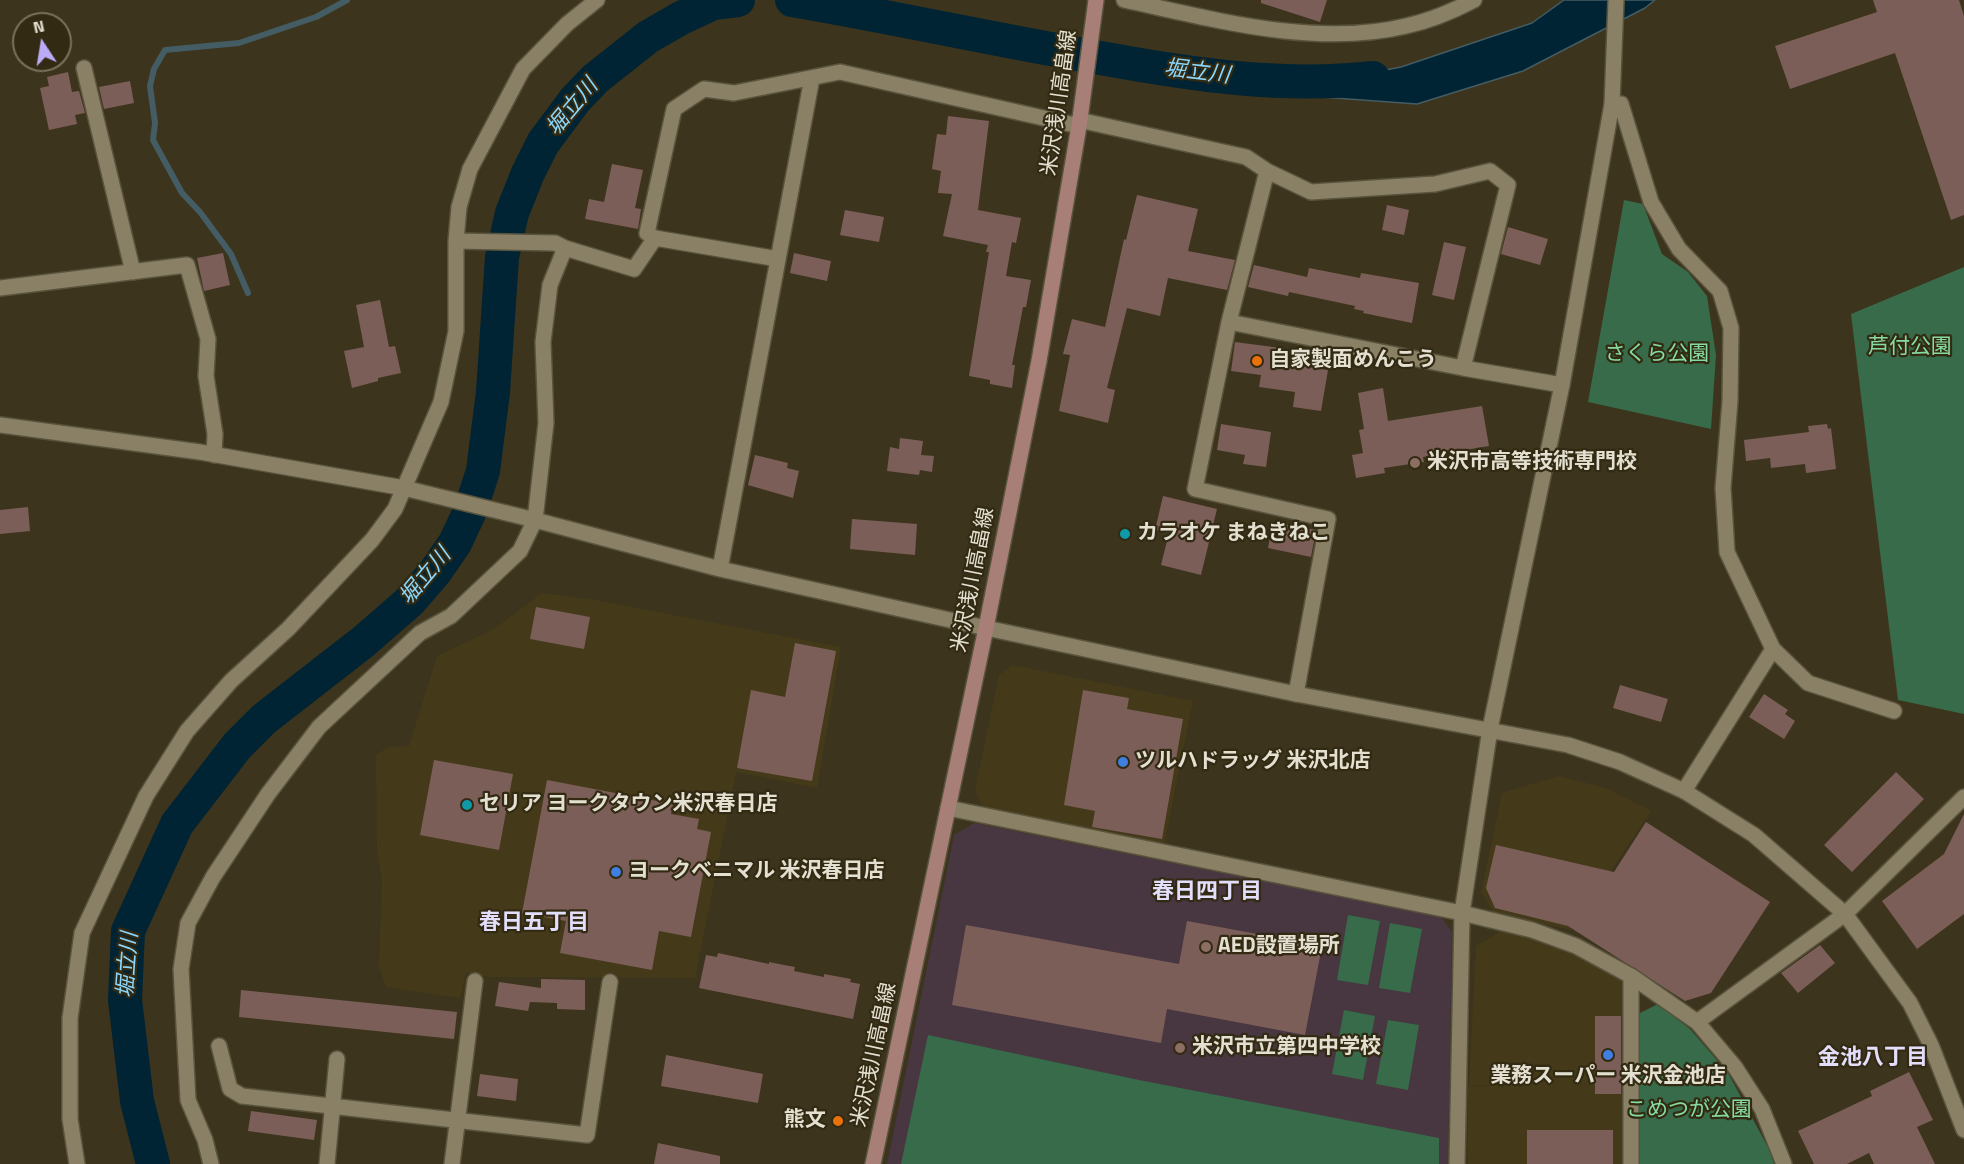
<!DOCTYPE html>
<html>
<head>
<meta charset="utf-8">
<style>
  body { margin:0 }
  #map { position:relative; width:1964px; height:1164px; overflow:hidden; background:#3c341c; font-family:"Titillium Web",sans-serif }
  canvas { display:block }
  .north { position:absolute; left:12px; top:12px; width:60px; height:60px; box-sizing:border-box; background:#322a12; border:2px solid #79735e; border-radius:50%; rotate:348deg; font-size:16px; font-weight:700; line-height:24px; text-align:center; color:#e4e0d1 }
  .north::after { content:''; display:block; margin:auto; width:21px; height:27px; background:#bbaaf6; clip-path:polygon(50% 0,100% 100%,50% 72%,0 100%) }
</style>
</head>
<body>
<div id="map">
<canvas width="1964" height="1164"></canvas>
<div class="north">N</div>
</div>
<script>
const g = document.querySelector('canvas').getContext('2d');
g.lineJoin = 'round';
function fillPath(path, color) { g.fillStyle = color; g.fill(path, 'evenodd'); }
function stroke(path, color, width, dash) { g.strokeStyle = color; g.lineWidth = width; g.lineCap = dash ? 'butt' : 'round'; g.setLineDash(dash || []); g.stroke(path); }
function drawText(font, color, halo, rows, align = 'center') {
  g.font = font + ' "Titillium Web","Noto Sans JP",sans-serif'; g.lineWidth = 4.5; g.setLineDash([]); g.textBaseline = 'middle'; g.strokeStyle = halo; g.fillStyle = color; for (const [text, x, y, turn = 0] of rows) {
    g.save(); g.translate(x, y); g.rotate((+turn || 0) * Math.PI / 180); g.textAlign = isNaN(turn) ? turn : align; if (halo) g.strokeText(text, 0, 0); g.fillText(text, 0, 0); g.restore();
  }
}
fillPath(new Path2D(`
  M542,593L595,600L841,647L817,788L736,772L695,978L489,977L466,973L460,998L386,987L379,967L382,879L377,852L376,755L388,747L409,746L437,656L494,629Z
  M1012,665L1193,701L1164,845L983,808L975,790L999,675Z
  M1559,776L1606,788L1651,811L1571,930L1494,913L1481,892L1502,793Z
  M1501,931L1533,938L1575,952L1628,982L1626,1164H1468V1086L1515,1085H1469L1476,946Z`), '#443a1a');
fillPath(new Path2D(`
  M974,823L1441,917L1452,932L1448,1164H887L954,835Z`), '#483641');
fillPath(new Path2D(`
  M1624,200L1643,204L1662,254L1688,272L1707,296L1716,355L1711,429L1588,402Z
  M1964,267V714L1898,700L1851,314Z
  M1348,915L1380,921L1368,985L1337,980Z
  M1390,923L1422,929L1410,993L1379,988Z
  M1658,1004L1690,1029L1728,1073L1769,1149L1774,1164H1638L1636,1015Z
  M1344,1010L1375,1016L1363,1080L1332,1074Z
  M1388,1020L1419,1025L1408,1090L1376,1084Z
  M928,1035L1139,1080L1439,1138V1164H901Z`), '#376b49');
const water = new Path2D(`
  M1564,0H1655L1645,8L1523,71L1417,104L1266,93L1401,67L1532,23Z`);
fillPath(water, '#002434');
stroke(water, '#445c63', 1.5);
stroke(new Path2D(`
  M248,293L231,254L200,212L182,193L153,140L155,123L150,86L154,69L165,50L239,43L316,17L347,0`), '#445c63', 6);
stroke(new Path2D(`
  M792,0C897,18 1001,41 1106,59C1194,75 1284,88 1373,78
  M153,1164L137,1101L125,1000L128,931L177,824L237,746L264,719L363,642L409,602L435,572L455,543L470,511L483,471L493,392L502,257L512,213L528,173L543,143L575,100L595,79L648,37L681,18L713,3L738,0`), '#002434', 34);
fillPath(new Path2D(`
  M1261,0H1327L1320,22L1261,3Z
  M1873,0H1959L1964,16V215L1951,220L1895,53L1790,89L1775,46L1877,12Z
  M68,72L72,92L79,91L85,113L75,115L77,124L49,130L40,88L49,86L47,77Z
  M130,81L134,103L104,109L99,87Z
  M948,116L989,121L978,210L1021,218L1016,243L1012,242L1006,276L1031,280L1026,307H1023L1012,365H1015L1012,388L990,384V380L969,376L989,252H986L988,245L943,236L952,194L938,193L941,171L932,169L937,134L946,135Z
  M612,164L643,170L635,208L641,209L638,229L585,219L589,199L604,202Z
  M1137,195L1198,209L1188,251L1235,260L1227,290L1168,278L1160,316L1127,308L1107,388L1115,390L1108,423L1059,411L1070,355L1063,354L1072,319L1105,327L1124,239L1126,240Z
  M1387,205L1409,210L1404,235L1382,230Z
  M845,210L884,217L879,242L840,235Z
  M1508,227L1548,239L1540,265L1501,254Z
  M1444,242L1466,247L1454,300L1432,295Z
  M223,253L230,285L204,291L197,258Z
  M794,253L831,261L827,281L790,273Z
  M1254,265L1307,277L1309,268L1360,278L1361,273L1419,283L1412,323L1363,313L1364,311L1354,309L1355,306L1289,292L1288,296L1248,287Z
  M380,300L389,347L395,346L401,373L378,378V381L352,388L344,351L364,347L356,305Z
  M1235,342L1281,348L1279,363L1328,370L1321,411L1293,407L1295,392L1259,387L1261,375L1231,371Z
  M1383,388L1388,421L1482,406L1489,446L1423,457L1424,462L1384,468L1385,473L1356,478L1352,455L1363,453L1359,430L1364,429L1358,393Z
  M1221,424L1271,432L1266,467L1243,464L1245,455L1217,450Z
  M1827,424L1828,429L1831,428L1836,469L1806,473L1805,464L1771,468L1770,458L1746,461L1744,440L1809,432L1808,426Z
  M900,438L923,441L921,455L934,456L932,472L920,470L919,475L887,471L890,447L899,449Z
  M755,455L788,463L787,468L799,471L793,498L748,485Z
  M1163,496L1217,509L1201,575L1161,565L1169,533L1155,530Z
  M28,507L30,531L0,534V510Z
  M852,519L917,524L915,555L850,549Z
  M1273,522L1316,530L1311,557L1268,548Z
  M536,607L590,617L584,649L530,639Z
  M795,643L836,651L812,781L737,768L751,690L785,697Z
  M1620,685L1668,699L1661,722L1613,708Z
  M1083,690L1129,698L1127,709L1183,719L1162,839L1092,827L1095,811L1064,805Z
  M1764,694L1788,710L1785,714L1795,721L1784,739L1749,717Z
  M434,760L513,774L499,850L420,835Z
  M1896,772L1924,799L1852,872L1824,845Z
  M547,780L673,804L671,814L699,819L697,829L711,832L691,937L659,931L652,970L560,953L566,921L522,913Z
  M1964,814V914L1917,949L1882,901L1944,854Z
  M1646,822L1770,902L1711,993L1685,1001L1568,926L1495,908L1486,888L1496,845L1614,872Z
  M1187,921L1322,946L1305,1035L1167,1009L1161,1043L952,1005L966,925L1179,964Z
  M1820,945L1835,963L1798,993L1781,973Z
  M718,953L769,964V962L784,965L795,967L794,971L824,977V974L851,979L850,982L860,984L853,1019L699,988L706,955L717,957Z
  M541,979L585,980V1010L557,1009V1003L530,1002L528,1011L495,1006L499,982L541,988Z
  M241,990L457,1012L454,1039L239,1017Z
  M1595,1016H1621V1094H1595Z
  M666,1055L763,1074L758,1103L661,1086Z
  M1909,1072L1933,1120L1917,1127L1935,1164H1874L1869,1153L1847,1164H1814L1798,1131L1872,1096L1870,1091Z
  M480,1074L518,1079L516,1101L477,1096Z
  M251,1111L317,1120L314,1140L248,1131Z
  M1527,1130H1613V1164H1527Z
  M658,1143L720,1156V1164H654Z`), '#7c5e58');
const minor = new Path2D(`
  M1124,0C1213,19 1315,48 1406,26C1429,21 1453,11 1474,0
  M84,68L133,272
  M1612,104H1621L1651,202L1679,249L1720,291L1731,328L1730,401L1723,488L1727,552L1773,649L1808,683L1894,711
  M1079,120L1246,157L1267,171L1311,192L1435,184L1490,171L1508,185L1463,368
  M1267,171L1229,322L1195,489L1328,519L1296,694
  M655,238L647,233L674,109L704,89L734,93L840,72L1079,126
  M456,241L555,243L565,248L634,269L655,238L778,259
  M0,288L187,265L208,339L206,376L215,434L214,455
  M1229,322L1463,368L1562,385
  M0,425L200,452L404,488L535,520L720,569L986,628
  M720,569L812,78
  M1684,791L1773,649
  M948,808L1462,913L1532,930L1576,946L1631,976L1697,1022L1735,1067L1762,1109L1784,1164
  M1631,976V1164
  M1697,1022L1845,914L1964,797
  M219,1046L230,1089L242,1096L587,1135L610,982
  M77,1164L70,1119V1018L82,933L146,796L187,731L231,681L288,629L372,540L395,509L441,402L456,331V241L459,207L470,169L523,69L567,24L597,0
  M211,1164L205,1140L188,1100L181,969L188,923L213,877L268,794L319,727L420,633L451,616L520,551L535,520L546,423L543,342L550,285L565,248
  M327,1164L337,1059
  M452,1164L475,981`);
const tertiary = new Path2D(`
  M986,628L1296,694L1568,745L1620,762L1684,791L1754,835L1845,914L1910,1003L1931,1045L1964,1130
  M1457,1164L1462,913L1490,729L1562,385L1612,104L1616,0`);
const secondary = new Path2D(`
  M873,1164L986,628L1039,361L1079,126L1096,0`);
stroke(minor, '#59533d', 18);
stroke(tertiary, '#59533d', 18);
stroke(secondary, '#59533d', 18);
stroke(minor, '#898065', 15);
stroke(tertiary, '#898065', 15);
stroke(secondary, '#a87f76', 15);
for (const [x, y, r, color] of [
  [1257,361,6,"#e8710a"],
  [1415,463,6,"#8d6e63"],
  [1125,534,6,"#0f9aa8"],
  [1123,762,6,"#3f7fe0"],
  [467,805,6,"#0f9aa8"],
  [616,872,6,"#3f7fe0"],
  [1206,947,6,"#8d6e63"],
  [1180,1048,6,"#8d6e63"],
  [1608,1055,6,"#3f7fe0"],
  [838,1121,6,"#e8710a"]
]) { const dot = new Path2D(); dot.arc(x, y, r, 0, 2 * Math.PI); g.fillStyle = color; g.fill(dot); stroke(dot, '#322a12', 2); }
drawText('21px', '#e4e0d1', '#322a12', [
  ["米沢浅川高畠線",1060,103,-82],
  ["米沢浅川高畠線",974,580,-79],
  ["米沢浅川高畠線",875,1055,-78]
]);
drawText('21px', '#86dba1', '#322a12', [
  ["芦付公園",1910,348],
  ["さくら公園",1657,355],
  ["こめつが公園",1689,1111]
]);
drawText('bold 21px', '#e4e0d1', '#322a12', [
  ["自家製面めんこう",1269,361],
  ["米沢市高等技術専門校",1427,463],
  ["カラオケ まねきねこ",1137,534],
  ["ツルハドラッグ 米沢北店",1135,762],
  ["セリア ヨークタウン米沢春日店",479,805],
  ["ヨークベニマル 米沢春日店",628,872],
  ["AED設置場所",1218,947],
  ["米沢市立第四中学校",1192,1048],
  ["業務スーパー 米沢金池店",1608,1077,"center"],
  ["熊文",826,1121,"right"]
], 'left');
drawText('italic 22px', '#8ad7fd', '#322a12', [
  ["堀立川",1197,73,7],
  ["堀立川",573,108,-50],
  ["堀立川",426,577,-50],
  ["堀立川",129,965,-86]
]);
drawText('bold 22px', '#e3defb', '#322a12', [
  ["春日四丁目",1207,893],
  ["春日五丁目",534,924],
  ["金池八丁目",1873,1059]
]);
</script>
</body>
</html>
